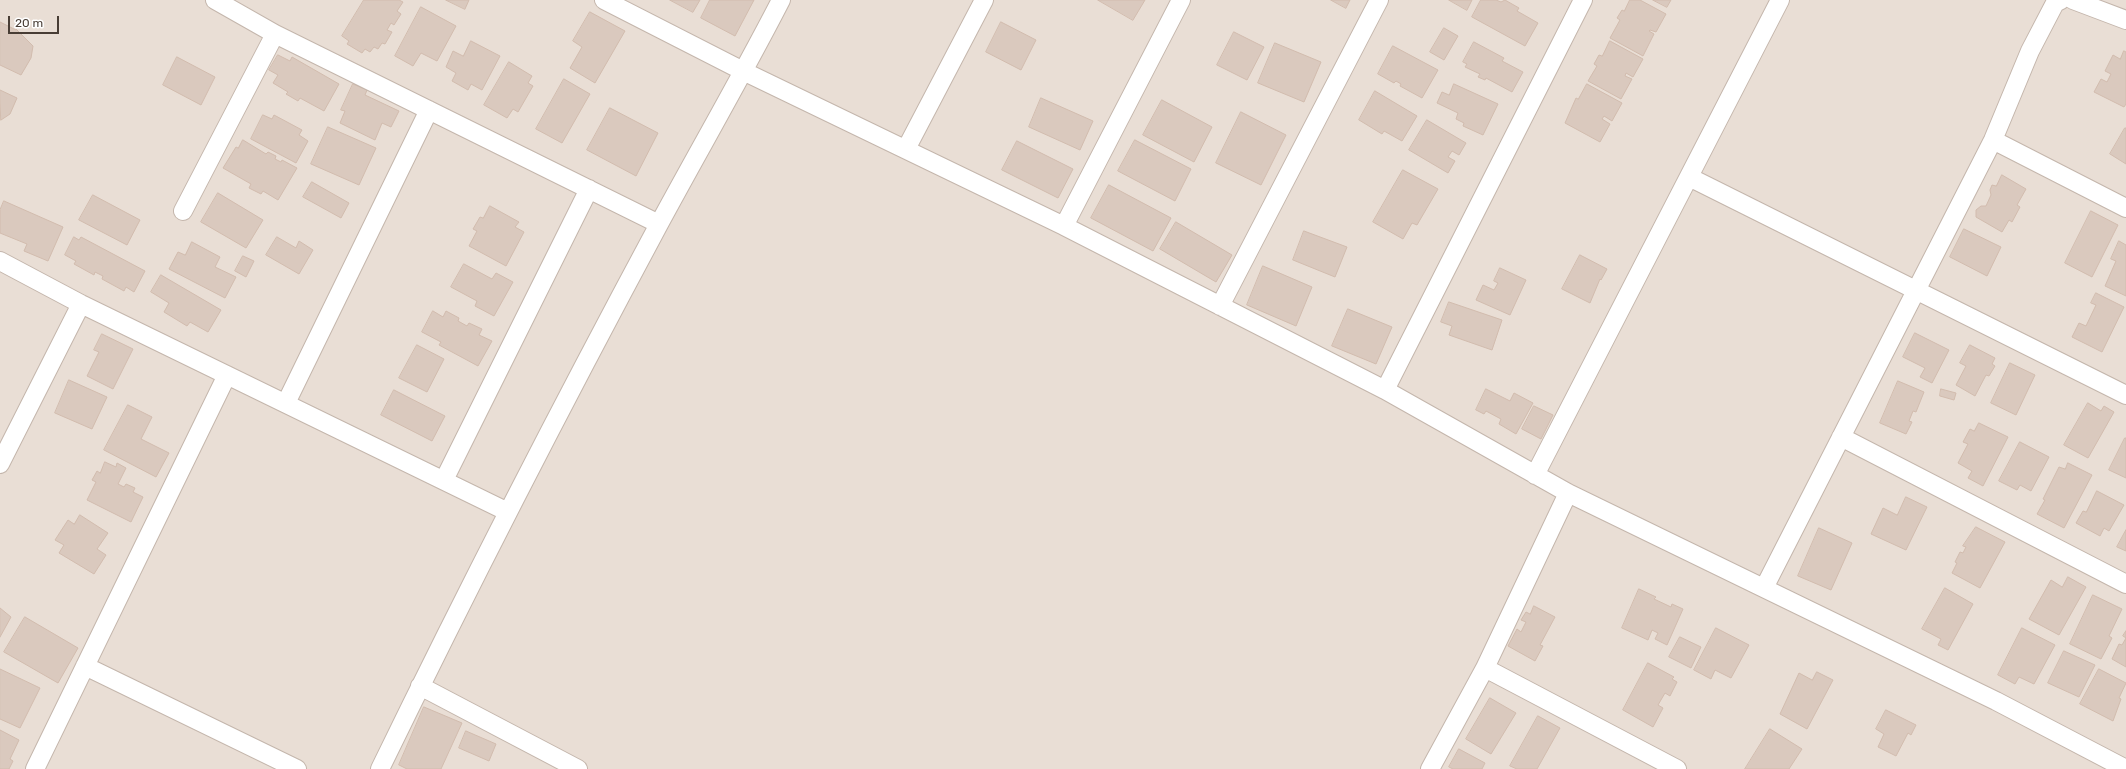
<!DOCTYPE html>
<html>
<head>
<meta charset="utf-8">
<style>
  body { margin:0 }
  #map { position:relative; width:2126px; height:769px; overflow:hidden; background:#f5ede7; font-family:Rubik,sans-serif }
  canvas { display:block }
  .scale { position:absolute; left:8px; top:16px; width:51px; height:18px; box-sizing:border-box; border:2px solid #483d35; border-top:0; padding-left:5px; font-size:12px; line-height:14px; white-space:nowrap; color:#483d35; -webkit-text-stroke:3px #fff; paint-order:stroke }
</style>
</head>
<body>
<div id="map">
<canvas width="2126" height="769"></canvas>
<div class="scale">20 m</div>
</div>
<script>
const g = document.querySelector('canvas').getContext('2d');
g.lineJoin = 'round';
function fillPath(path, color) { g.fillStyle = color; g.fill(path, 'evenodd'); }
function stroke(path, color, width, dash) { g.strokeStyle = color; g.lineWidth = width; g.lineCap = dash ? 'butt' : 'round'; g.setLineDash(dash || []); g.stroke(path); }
fillPath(new Path2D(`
  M0,0H2126V769H0Z`), '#e9ded5');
const building = new Path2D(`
  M364,0H399L403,2L397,11L401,14L394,25L391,23L387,30L392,32L385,44L382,43L378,49L374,47L370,52L365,49L362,53L347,44L349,41L342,36Z
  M446,0H469L465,9Z
  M670,0H700L693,12Z
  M710,0H754L735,36L701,18Z
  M1098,0H1145L1133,20Z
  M1331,0H1350L1346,8Z
  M1449,0H1472L1467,10Z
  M1481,0H1496L1501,2L1505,0L1519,8L1517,11L1538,23L1525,46L1472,17Z
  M1630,0H1640L1666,14L1656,32L1650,30L1649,31L1654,34L1643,56L1610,38L1620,20L1617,18L1622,10L1624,11Z
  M1653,0H1671L1667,7Z
  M421,7L456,26L437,61L421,53L413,66L395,56Z
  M590,12L625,31L595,83L570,68L582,47L573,41Z
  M0,22L16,30V29L33,46L31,58L21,75L0,65Z
  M1001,22L1036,40L1021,70L986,52Z
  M1444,28L1458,36L1444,60L1430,52Z
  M1234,32L1264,47L1247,80L1217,65Z
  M471,41L500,56L482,90L471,84L468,90L452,81L456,73L446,67L453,51L463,56Z
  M1610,41L1643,59L1633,77L1626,73L1625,76L1632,79L1621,99L1588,81L1597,66L1594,64L1599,55L1602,56Z
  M1474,42L1504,58L1502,61L1523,72L1512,92L1486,78L1485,80L1478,77L1480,74L1465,67L1467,64L1463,62Z
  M1275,43L1321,62L1304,102L1258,83Z
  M1393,46L1438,70L1422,98L1400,86L1401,84L1396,81L1394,83L1378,74Z
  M2124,51L2126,52V104L2124,107L2094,92L2101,79L2107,82L2111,74L2105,71L2113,55L2120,59Z
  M278,55L290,61L292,57L339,84L324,111L300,98L298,101L286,94L288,92L273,83L278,75L269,70Z
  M177,57L215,77L201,105L163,85Z
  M509,62L532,76L528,83L533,86L518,112L513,109L507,118L484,105Z
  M564,79L590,94L562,143L536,129Z
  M353,84L367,90L365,95L399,111L391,127L382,123L375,140L340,123L345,111L341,110Z
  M1454,84L1498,104L1483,135L1463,126L1464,123L1456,119L1458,113L1437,103L1442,92L1449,95Z
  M1587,84L1622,103L1612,121L1604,116L1602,119L1610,124L1600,142L1565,123L1576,98L1578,99Z
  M0,90L17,98L10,114L1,120Z
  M1375,91L1417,116L1402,141L1384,131L1382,134L1359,120Z
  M1041,98L1093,121L1080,150L1029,127Z
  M1162,100L1212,127L1194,162L1143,135Z
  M610,108L658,133L636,176L587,150Z
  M1241,112L1286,135L1261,185L1216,163Z
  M263,115L272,119L274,115L302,130L299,135L308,141L296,163L251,139Z
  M1427,120L1466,143L1459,155L1452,151L1448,157L1455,161L1448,173L1409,150Z
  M328,127L376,148L359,185L311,164Z
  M2125,128H2126V164L2110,154Z
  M243,140L266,154L268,152L276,156L275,159L281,162L282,160L297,168L278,200L263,191L261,194L249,188L251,184L223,168L236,147L238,148Z
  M1135,140L1191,169L1175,201L1118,171Z
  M1017,141L1073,169L1058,198L1002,170Z
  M1403,170L1438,189L1417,225L1412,223L1403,239L1373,222Z
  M2002,175L2026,189L2017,205L2020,207L2012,222L2009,220L2002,232L1976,217V210L1981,206H1986L1991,195L1990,190L1992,185L1996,186Z
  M312,182L349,203L341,218L303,197Z
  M1109,185L1171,218L1153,251L1091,218Z
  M218,193L263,220L246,248L201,222Z
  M93,195L140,220L127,245L79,220Z
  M4,201L63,227L48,261L24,251L27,244L0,233V210Z
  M490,206L519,222L515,227L524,232L506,266L469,246L477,231L473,229L480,217L483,218Z
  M2091,211L2118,225L2092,277L2065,263Z
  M1176,222L1232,255L1216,282L1160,249Z
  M1964,229L2001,247L1987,276L1950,257Z
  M1304,231L1347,247L1335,277L1293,260Z
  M74,237L79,240L81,237L145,271L134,292L126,287L124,291L102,279L103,276L95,272L94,275L74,264L76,261L65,255Z
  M277,237L296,248L299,241L313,250L299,274L266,255Z
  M2119,241L2126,245V296L2105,286L2116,261L2111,259Z
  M192,242L220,257L215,267L236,277L225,298L169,269L178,252L185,255Z
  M1580,255L1607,269L1601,280L1600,279L1590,303L1562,289Z
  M243,256L254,261L246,277L235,271Z
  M464,264L492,279L496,273L513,282L494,316L475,306L477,301L451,287Z
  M1263,266L1312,287L1296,326L1247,305Z
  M1500,268L1526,280L1510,315L1476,300L1483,285L1494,290L1498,283L1494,281Z
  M161,275L221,310L208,332L190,322L187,326L164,312L169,303L151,292Z
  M2096,293L2124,307L2102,352L2072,337L2079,323L2086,326L2096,305L2091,303Z
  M1449,302L1502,320L1492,350L1449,335L1452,326L1441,322Z
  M1348,309L1392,327L1376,364L1332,346Z
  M433,311L443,317L446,311L459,318L458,321L467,326L469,323L482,329L479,335L492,341L478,366L439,345L441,342L422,332Z
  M1915,333L1949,350L1932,383L1920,377L1925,368L1903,357Z
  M102,334L133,349L113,389L87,376L99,352L94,350Z
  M417,345L444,359L427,392L399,378Z
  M1970,345L1995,358L1992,364L1995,366L1989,376L1986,375L1975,396L1956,385L1966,366L1960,363Z
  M2010,363L2035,375L2016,415L1991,403Z
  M69,380L107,397L92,429L55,413Z
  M1898,381L1924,392L1916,412L1913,411L1909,421L1912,422L1906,434L1880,423Z
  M1486,389L1510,401L1514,393L1533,403L1516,434L1499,424L1501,419L1486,411L1484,414L1476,410Z
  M1941,389L1956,393L1954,400L1940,396Z
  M394,390L445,416L432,441L381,415Z
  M2088,403L2101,411L2104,406L2114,412L2088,458L2064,445Z
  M128,405L152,417L141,439L169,453L156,477L104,450Z
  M1534,406L1553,415L1541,439L1522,429Z
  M1979,423L2008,437L1983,486L1968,478L1972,471L1958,463L1968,444L1963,442L1970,429L1974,431Z
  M2125,438H2126V478L2109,470Z
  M2020,442L2049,457L2031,491L2020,485L2017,490L1999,481Z
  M105,462L116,467L117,463L126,468L118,484L124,487L126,484L135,488L133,492L143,497L131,522L87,500L96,482L92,480L97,471L100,473Z
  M2068,463L2092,475L2064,528L2037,514L2045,500L2043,499L2059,467L2065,469Z
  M2097,491L2124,505L2109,531L2104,528L2100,536L2076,523L2083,511L2086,512Z
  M1906,497L1927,507L1906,550L1871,534L1883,508L1897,515Z
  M80,515L108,533L97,549L106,555L94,574L59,553L64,545L55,540L68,520L74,524Z
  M1976,527L2005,542L1980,588L1952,573L1957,563L1955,562L1960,552L1963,553L1966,547L1963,546Z
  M1819,528L1852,543L1831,590L1798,576Z
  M2126,530V551L2117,547Z
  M2068,577L2086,587L2059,635L2029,619L2051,580L2062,587Z
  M1945,588L1973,604L1948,650L1938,645L1941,639L1922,629Z
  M1639,589L1656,597L1654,599L1671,607L1672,604L1683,609L1667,645L1655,639L1658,633L1652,630L1648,640L1622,628Z
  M2093,595L2122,609L2109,636L2112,638L2101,659L2070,644Z
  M1534,606L1555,617L1540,645L1543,646L1535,661L1508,646L1517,629L1521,632L1526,622L1521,620L1526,612L1530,614Z
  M0,608L11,617L0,637Z
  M25,617L78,648L58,683L4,652Z
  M1716,628L1749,645L1731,678L1715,670L1711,679L1694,670Z
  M2022,628L2055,645L2034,684L2019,677L2015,684L1998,675Z
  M2126,631V667L2112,659L2119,644L2122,645L2126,638L2123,636Z
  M1680,637L1701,647L1691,668L1669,657Z
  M2064,651L2095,665L2079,697L2048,683Z
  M1648,663L1674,677L1672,679L1677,682L1670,696L1665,693L1658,705L1663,708L1653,727L1623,710Z
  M0,669L40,688L20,728L0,719Z
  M2099,669L2126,683L2119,698L2121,699L2113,721L2080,704Z
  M1817,672L1833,680L1807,729L1780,714L1799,673L1812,680Z
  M1490,698L1516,713L1491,754L1466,739Z
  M424,707L462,723L441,769H407L399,765Z
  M1886,710L1916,725L1911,735L1908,733L1896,756L1878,747L1884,734L1876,729Z
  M1538,716L1560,728L1537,769H1517L1510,766Z
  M1770,729L1802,749L1789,769H1745Z
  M0,730L19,740L10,759L13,761L9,769H0Z
  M466,731L496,744L489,761L459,748Z
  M1459,749L1485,763L1482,769H1453L1449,767Z`);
fillPath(building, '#dac9be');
stroke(building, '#d2bcae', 1);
const minor = new Path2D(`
  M215,0L275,34L659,224
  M604,0L745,72L1064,226L1385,390L1568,493L1996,701L2126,769
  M2073,0L2126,20
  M1993,140L2126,208
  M906,149L984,0
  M1689,177L2126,395
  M183,211L275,34
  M1064,226L1181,0
  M0,261L81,304L508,512
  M1220,306L1379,0
  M1385,390L1583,0
  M286,403L429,110
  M1841,437L2126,584
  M0,464L81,304
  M1535,475L1780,0
  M444,480L589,189
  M1764,588L1993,140L2030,51L2055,3L2061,0
  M85,666L297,769
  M1485,668L1677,769
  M420,686L578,769
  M35,769L227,375
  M380,769C469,586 562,405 658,226C699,150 742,76 781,0
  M1430,769L1485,668L1568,493`);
stroke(minor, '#c4b6ac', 20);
stroke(minor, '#fff', 18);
</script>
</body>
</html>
